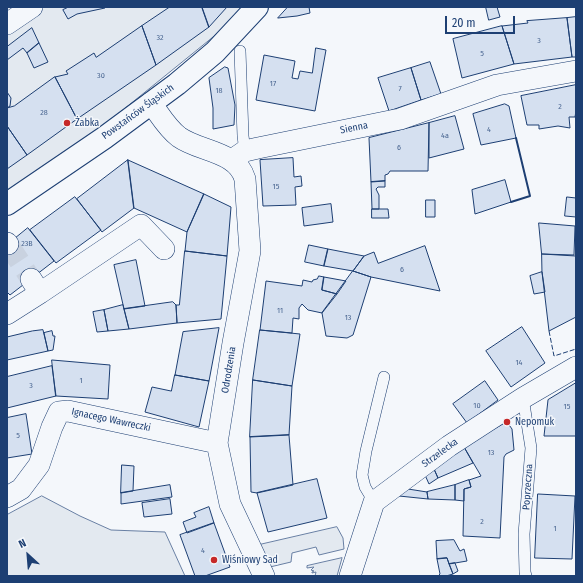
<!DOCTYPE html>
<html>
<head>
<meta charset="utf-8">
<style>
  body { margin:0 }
  #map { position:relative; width:583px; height:583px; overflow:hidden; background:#f4f7fb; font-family:"Fira Sans Condensed",sans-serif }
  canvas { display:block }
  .frame { position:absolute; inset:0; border:8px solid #1d3f73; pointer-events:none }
  .north { position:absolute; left:8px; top:535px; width:40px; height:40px; -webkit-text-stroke:3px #f4f7fb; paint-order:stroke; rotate:334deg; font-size:11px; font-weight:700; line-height:16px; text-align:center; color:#1d3f73 }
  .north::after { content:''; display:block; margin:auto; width:14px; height:18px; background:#1d3f73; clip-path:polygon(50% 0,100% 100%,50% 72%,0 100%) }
  .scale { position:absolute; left:445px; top:16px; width:70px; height:18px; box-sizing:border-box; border:2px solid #1d3f73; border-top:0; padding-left:5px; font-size:12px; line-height:14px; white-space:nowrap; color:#1d3f73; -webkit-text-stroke:3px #f4f7fb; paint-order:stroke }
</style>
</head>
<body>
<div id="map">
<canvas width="583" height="583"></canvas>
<div class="frame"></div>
<div class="north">N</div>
<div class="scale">20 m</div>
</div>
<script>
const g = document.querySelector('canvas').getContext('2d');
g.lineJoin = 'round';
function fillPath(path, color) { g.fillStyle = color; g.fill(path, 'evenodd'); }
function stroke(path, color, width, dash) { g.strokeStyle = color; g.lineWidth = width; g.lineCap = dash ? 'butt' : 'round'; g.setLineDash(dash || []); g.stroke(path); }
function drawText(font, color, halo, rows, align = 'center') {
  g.font = font + ' "Fira Sans Condensed",sans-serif'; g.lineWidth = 3; g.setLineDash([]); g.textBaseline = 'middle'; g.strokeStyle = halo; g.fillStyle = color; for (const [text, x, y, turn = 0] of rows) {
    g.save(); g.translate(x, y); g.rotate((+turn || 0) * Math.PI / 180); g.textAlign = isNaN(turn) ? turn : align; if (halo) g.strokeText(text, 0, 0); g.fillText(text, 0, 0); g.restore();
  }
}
const green = new Path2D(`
  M7,7H250L76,148L7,192Z
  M42,496L80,516L111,530L165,532L185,576H7V515Z
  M337,527L343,538L344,549L319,555L316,547L292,553L291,562L270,567L259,545Z
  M342,558L337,576H315L316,572L312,573V572L314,571L311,570L314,567L307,568V566Z`);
fillPath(green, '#e3e9f0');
stroke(green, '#687fa3', 1);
const building = new Path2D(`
  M69,7H105V8L77,14L68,19L63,10Z
  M170,7H202L209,27L156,65L142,26Z
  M202,7H227L209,27Z
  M288,7H309L310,13L297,16L278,18Z
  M486,7H497L500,17L489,20Z
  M576,17V57H572L567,18Z
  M567,18L572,57L514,64L502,26L528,23L527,21Z
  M142,26L156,65L77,119L55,77L68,74L66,71L94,53L96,57Z
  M502,26L514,64L462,78L453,39Z
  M32,28L39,43L27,53L23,48L7,60V47Z
  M39,43L48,62L34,68L27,53Z
  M316,48L326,50L315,111L256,100L264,55L295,61L292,78L298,79L300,71L312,73Z
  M430,62L441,94L421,100L411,68Z
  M225,67L228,68L235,105L234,125L213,129V108L209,78Z
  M411,68L421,100L389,111L378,78Z
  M55,77L77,119L27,155L7,126V108L14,106Z
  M576,85V111L575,117H569L570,128L558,126L539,129V125H527L521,96Z
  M7,92L11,98L10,106L7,108Z
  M505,104L509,106L516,138L481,145L473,114Z
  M455,116L464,149L429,158V123Z
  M429,123L428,171H390L388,174L385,175V181L371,182L369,138Z
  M7,126L27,155L7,169Z
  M293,158L294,177L301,176L302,186L295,187L296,205L263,206L260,160Z
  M128,160L134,208L102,232L77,199Z
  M128,160L204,194L187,232L134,208Z
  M505,180L511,202L475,214L472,190Z
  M385,181V187H378L376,189L379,195V209H372L371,182Z
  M204,194L231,207L227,256L185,251L187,232Z
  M75,197L101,230L56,263L30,230Z
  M567,197L576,198V217L565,216Z
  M426,200H435V217H426Z
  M331,204L333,222L304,226L302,208Z
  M372,209H388L389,218H372Z
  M539,223L575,226L574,255L542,254Z
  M28,228L54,261L10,295L7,292V245Z
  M309,245L328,249L324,266L305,262Z
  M425,246L440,291L371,277L353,271L364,256L374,252L378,263Z
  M328,249L364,256L353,271L324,266Z
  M185,251L227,256L221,319L177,323L176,305H179Z
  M542,254L576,256V317L549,331L542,272Z
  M136,260L145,306L124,309L114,265Z
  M353,271L371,277L353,335L347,338L326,336L322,313Z
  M542,272L545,292L534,294L530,276Z
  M319,276L324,277L322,290L337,294L322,313L308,310L302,304L299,308V319L293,318L292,333L260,330L266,281L302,286L303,280L312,282L313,280L317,279Z
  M324,277L346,281L337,294L322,290Z
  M173,302L176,305L177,323L129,329L124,309Z
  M123,305L129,329L108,331L104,310Z
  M104,310L108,331L97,332L93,312Z
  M522,327L545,363L511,387L486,351Z
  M219,328L209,381L175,375L183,332Z
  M43,330L48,351L7,360V337L32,331Z
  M260,330L300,334L292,386L253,380Z
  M52,331L53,336H55L53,350L48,351L44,333Z
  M52,360L110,365L108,399L56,396Z
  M52,366L56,396L7,408V377Z
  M175,375L209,381L199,427L145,412L152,387L171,391Z
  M253,380L292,386L289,435L250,437Z
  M485,381L498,400L467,423L453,404Z
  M576,383V436H544L548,400Z
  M26,414L32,454L7,458V418Z
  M507,422L512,429L514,450L506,454L504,457L500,538L463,536L464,489L471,487L469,480L481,476L464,447Z
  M289,435L293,485L257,493L251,492L250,437Z
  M464,447L473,463L438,478L434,469Z
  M122,465L134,466L133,491L121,493Z
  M434,469L438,478L429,484L425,475Z
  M317,479L327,518L268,532L257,493Z
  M469,480L471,487L464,489V501L455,500V485Z
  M170,485L172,497L121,504V493Z
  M455,485V500L428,499L427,492Z
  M408,489L427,492L428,499L399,496Z
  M538,494L575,496L572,559L535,558Z
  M170,499L172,514L144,517L142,503Z
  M209,507L214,523L187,533L183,522L196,517L194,513Z
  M214,523L230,567L205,576H195L180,535Z
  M454,540L460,551L464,549L467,561L449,564L447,558L437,559L436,541Z
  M447,558L453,574L446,576H438L440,574L437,559Z
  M455,563L458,571L453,574L449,564Z`);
fillPath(building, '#d5e0f0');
stroke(building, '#1d3f73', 1);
stroke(new Path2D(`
  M8,244L31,279`), '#c9d2e0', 21, [21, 10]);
const lane = new Path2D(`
  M240,51L243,136L245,151
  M523,398L531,448L524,534L525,572L526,576
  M374,502L365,487L362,475L366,451L384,377`);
const street = new Path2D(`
  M7,24L32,7
  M151,103C160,115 167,128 179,137C200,152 237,151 245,179L250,251L233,343L217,443L230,504L264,576
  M232,160L245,151L258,148L400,119L497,85L576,71
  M7,243L8,244
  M40,293L141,225L164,249
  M7,314L40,293L31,279
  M7,497L21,489L39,465L52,427L59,412L68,411L217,443
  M350,576L374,502L449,446L523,398L576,367`);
const secondary = new Path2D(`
  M7,204L104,138L177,84L215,52L257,7`);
stroke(lane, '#1d3f73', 12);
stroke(street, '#1d3f73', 22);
stroke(secondary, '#1d3f73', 24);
stroke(lane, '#f4f7fb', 11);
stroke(street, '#f4f7fb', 21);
stroke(secondary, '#f4f7fb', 22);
stroke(new Path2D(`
  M549,331L554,356L576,349`), '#1d3f73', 1, [5, 2]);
stroke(new Path2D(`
  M511,202L530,196L516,138`), '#1d3f73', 2);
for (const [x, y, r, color] of [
  [67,123,4,"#c62828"],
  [507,422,4,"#c62828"],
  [214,560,4,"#c62828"]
]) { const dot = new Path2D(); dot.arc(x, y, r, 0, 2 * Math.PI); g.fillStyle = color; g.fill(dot); stroke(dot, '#f4f7fb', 1.5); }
drawText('8px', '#4b6792', null, [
  ["32",160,38],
  ["3",539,41],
  ["5",482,54],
  ["30",101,76],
  ["17",273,84],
  ["7",400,89],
  ["18",219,91],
  ["2",560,107],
  ["28",44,113],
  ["4",489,130],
  ["4a",445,136],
  ["6",399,148],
  ["15",276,187],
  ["23B",27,244],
  ["6",402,270],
  ["11",280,311],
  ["13",348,318],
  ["14",519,363],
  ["1",81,381],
  ["3",31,386],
  ["10",477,406],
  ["15",567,407],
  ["5",18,436],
  ["13",491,453],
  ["2",482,522],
  ["1",555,529],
  ["4",203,551]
]);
drawText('10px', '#1d3f73', '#f4f7fb', [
  ["Powstańców Śląskich",138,112,-36],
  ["Sienna",354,128,-11],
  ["Odrodzenia",229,370,-81],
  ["Ignacego Wawreczki",111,420,12],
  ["Strzelecka",440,453,-36],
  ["Poprzeczna",528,487,-86]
]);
drawText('10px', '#1d3f73', '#f4f7fb', [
  ["Żabka",75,123],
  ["Nepomuk",515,422],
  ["Wiśniowy Sad",222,560]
], 'left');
</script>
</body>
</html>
